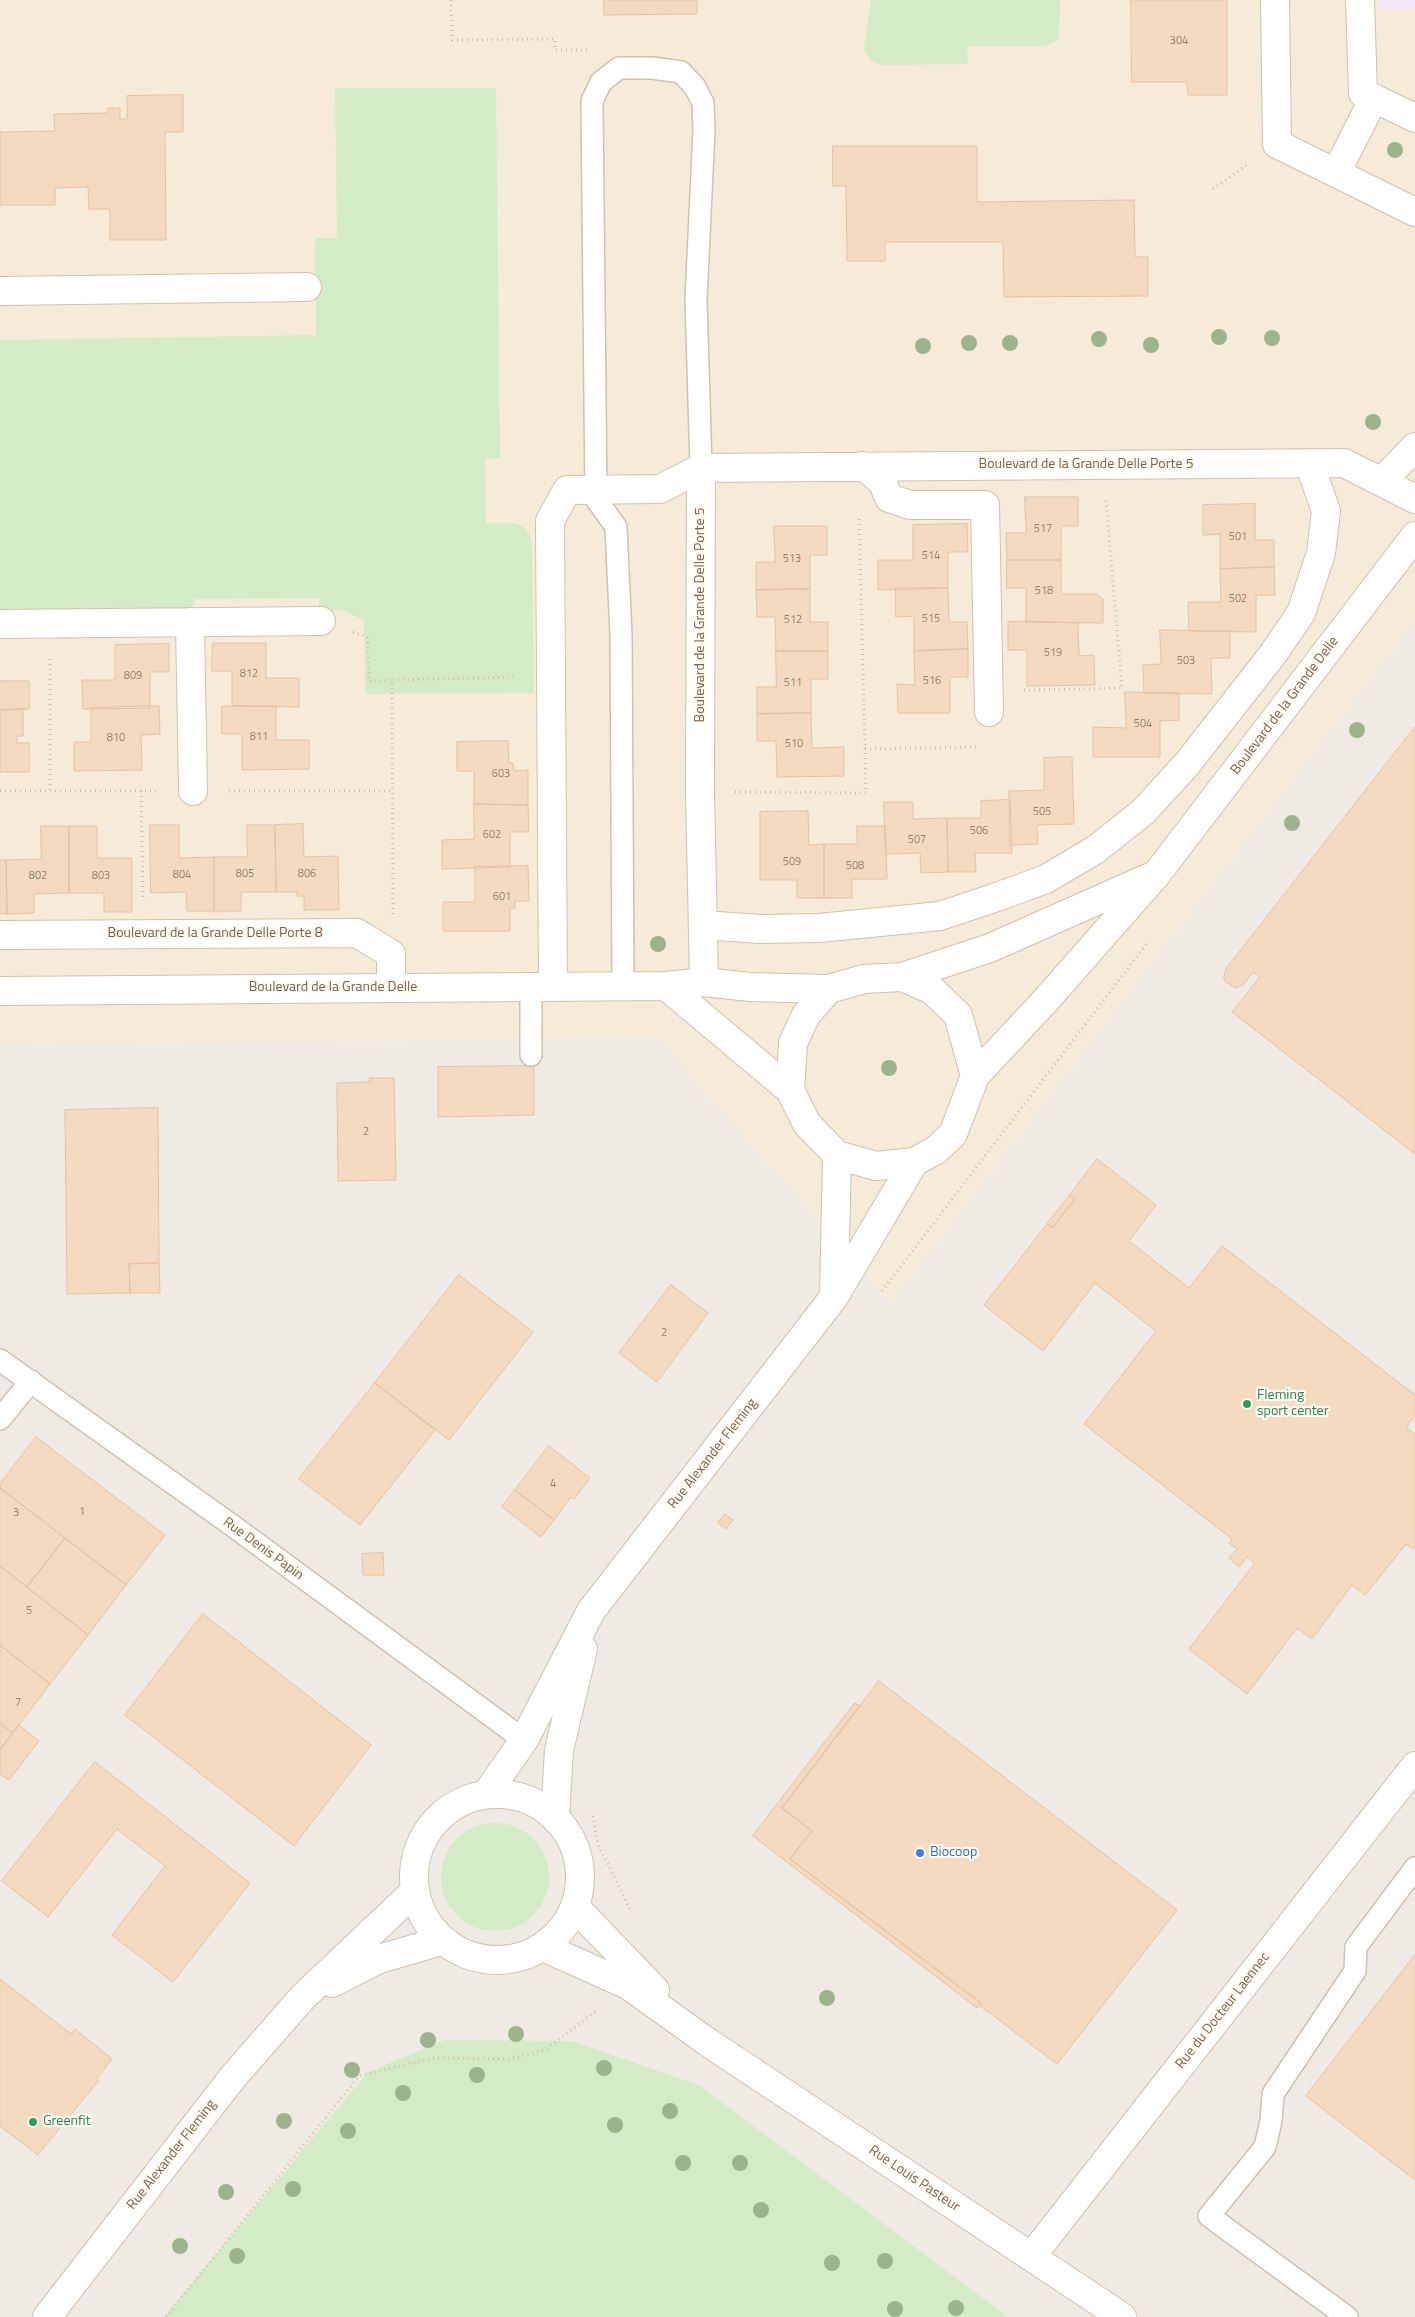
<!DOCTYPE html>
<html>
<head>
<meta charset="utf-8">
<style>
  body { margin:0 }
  canvas { display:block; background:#fdf8ea }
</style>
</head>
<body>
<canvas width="1415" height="2317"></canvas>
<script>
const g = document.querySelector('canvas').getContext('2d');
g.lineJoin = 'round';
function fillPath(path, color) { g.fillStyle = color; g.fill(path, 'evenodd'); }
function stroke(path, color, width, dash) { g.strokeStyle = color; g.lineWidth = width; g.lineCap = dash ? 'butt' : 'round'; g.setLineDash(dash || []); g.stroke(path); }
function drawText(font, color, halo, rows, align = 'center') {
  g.font = font + ' "Titillium Web",sans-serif'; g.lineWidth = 4.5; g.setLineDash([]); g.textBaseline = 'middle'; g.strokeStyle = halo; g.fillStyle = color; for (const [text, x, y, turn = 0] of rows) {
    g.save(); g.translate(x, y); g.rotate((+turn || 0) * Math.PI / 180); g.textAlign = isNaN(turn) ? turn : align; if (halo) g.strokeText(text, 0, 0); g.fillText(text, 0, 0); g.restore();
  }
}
fillPath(new Path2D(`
  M0,0H1415V622L891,1303L657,1038L0,1044Z`), '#f5ebd8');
fillPath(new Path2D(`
  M1415,622V2317H0V1044L657,1038L891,1303Z`), '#efeae3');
fillPath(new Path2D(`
  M1378,0H1415V9L1378,10Z`), '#f5e7fa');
fillPath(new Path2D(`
  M871,0H1060L1059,39L1046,46H967L968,64L883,65L871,61L864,50Z
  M335,88H496L500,458L485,459L486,523C507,525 524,516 532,541L534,693L366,694L364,620L342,610H319V598L195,599L192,609L0,611V340L316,335L315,238H337Z
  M441 1877a54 54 0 1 1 108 0a54 54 0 1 1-108 0Z
  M445,2040L571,2041L699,2085L1008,2317H164L368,2072Z`), '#d3ecc7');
const building = new Path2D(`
  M604,0H697V14L604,15Z
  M1131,0H1227V95H1188L1187,82H1132Z
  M183,95V132H165L166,240H110V209H89L88,187L55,188V205H0V132L55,131L54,114L108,113V108H120V119H127V96Z
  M833,146H977V202L1134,200L1135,257H1148V296L1004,297L1003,242H885V261H847L846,186H833Z
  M1025,497H1078V526H1061V560H1007L1006,533H1026Z
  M1255,504V540H1274V567L1220,569V534L1203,535V505Z
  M967,524L968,552H948V588L878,590V560H913V525Z
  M774,526H827V555H810V589L756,590V562H775Z
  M1007,560H1061V594H1097L1103,599V623L1026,622V588H1007Z
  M1274,567L1275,595H1256V632L1189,631L1188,602H1221L1220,569Z
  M896,588H948L949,622H967L968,649L914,651V616L896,617Z
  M810,589V622H828V651H776L775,617H757L756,590Z
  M1026,621L1078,623L1079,656L1094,655L1095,685L1027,686V650H1008V622Z
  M1160,630L1230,631V658H1211L1212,694L1144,693L1143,665L1161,664Z
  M213,643H266V678H299V707L232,706V671H212Z
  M169,644V672H150V708L83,709L82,680H115V645Z
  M968,649V677H950V713H898L897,684L915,685L914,651Z
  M776,651H828V679H811V713L757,714V687H776Z
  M0,681H29V709L0,710Z
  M1125,692L1179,693V720L1160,721V757H1093V727L1126,728Z
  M150,706H159L160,734L141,735L142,770L74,771V742H91V708Z
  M222,706H276V740H309V769L242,770V734H222Z
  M23,709V736H17V743H29V772H0V710Z
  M811,713L812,748L844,747V776L777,777L776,741H757V714Z
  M1415,727V1154L1232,1012L1260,977L1253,972L1243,985L1235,988L1224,980V976L1226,969Z
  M508,741L509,763H513L514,771L528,770V805L474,804V771H457V742Z
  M1072,757L1074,824L1037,825L1038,844L1010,845L1009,791L1044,790V758Z
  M1010,800L1012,853H975L976,872H948L947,818H981V801Z
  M884,802H913V819L947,818L948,872L921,873L920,853L886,854Z
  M474,804L528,805L529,832H510V867L442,869V840L474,839Z
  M808,811L809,845L824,844V898H797V880H760V812Z
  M303,824L304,857L338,856L339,910H304V896H297V892H276L275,825Z
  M150,825H179V858L214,857V911H187L186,892L151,893Z
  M247,825H275L276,892H241V911H214V857H247Z
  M41,826H69V893L34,894V913L7,914L6,860L41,859Z
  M69,826H97V858H132V912H104V893H69Z
  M857,826H885L887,879H852V898H824V844H857Z
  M0,860H6L7,914L0,913Z
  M528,866L529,901H515V908H510V931H443V902H475V867Z
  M534,1066V1115L438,1117V1067Z
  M370,1078H394L396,1180L338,1181L337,1083L370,1082Z
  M158,1108L159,1263L129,1264L130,1293L67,1294L65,1110Z
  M1097,1159L1156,1205L1129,1241L1189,1288L1222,1246L1415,1395V1415L1406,1428L1415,1434V1546L1413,1549L1406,1544L1365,1595L1352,1585L1312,1639L1297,1628L1247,1694L1189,1649L1255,1563L1247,1557L1239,1567L1229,1558L1237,1549L1229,1543L1232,1539L1084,1424L1156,1331L1095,1283L1043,1351L984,1305L1047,1224L1052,1228L1075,1199L1070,1195Z
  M1070,1195L1075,1199L1052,1228L1047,1224Z
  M159,1263L160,1293H130L129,1264Z
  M459,1275L533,1332L449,1440L375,1383Z
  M671,1285L708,1313L657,1382L619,1353Z
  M375,1383L435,1430L360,1525L299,1479Z
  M36,1437L165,1535L126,1585L0,1488V1484Z
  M549,1446L590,1478L574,1499L571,1497L554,1520L515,1490Z
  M0,1488L65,1538L27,1587L0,1566Z
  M515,1490L554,1520L541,1537L502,1507Z
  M725,1514L733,1520L726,1529L718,1523Z
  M65,1538L126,1585L88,1635L27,1587Z
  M383,1553L384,1575H363L362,1554Z
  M0,1566L88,1635L50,1684L0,1645Z
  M203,1614L371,1745L294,1846L125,1715Z
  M0,1645L50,1684L13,1733L0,1723Z
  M879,1681L1177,1910L1057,2064L979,2005L981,2003L790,1859L812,1831L782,1808Z
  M855,1703L860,1706L782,1808L812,1831L790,1859L981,2003L977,2008L753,1836Z
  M0,1723L13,1733L0,1750Z
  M19,1725L39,1741L9,1780L0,1774V1750Z
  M95,1762L250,1883L173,1982L112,1935L165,1866L117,1829L48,1917L2,1881Z
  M1415,1955V2180L1306,2096Z
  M0,1979L71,2034L75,2029L112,2059L97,2078L99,2080L38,2155L0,2126Z`);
fillPath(building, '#f4dac1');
stroke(building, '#e7c2a1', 1);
const service = new Path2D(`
  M623,986L621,635L616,527L596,499L592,101L601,82L619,68H652L681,72L695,87L703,103L704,130L696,299L701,468
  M531,1055V987
  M0,1360L233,1526L524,1740
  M0,1419L31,1381
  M1347,2317L1209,2216L1265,2147L1271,2121L1273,2094L1355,1971L1356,1947L1415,1868`);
const minor = new Path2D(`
  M1275,0L1277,144L1415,212
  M1360,0L1363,93L1415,118
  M1336,173L1374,98
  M0,291L307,287
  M863,466L882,481L889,498L910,505H985L989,712
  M1382,481L1415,447
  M190,622L193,791
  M0,624L321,621
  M703,925L760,929L819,928L940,916L994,898L1046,879L1095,850L1143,812L1187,764L1273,654L1301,613L1321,553L1326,511L1309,463
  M0,935L357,933L391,954V988
  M704,982L700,792L701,468L1344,463L1415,499
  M666,986L790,1090
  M553,987L550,521L567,490L660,489L701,468
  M0,991L666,986L704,982L750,987L829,989
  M706,2041L1122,2317
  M1031,2257L1415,1766`);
const tertiary = new Path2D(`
  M902,977L932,990L958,1015L975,1076L953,1134L936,1150L914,1162L876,1166L837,1155L807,1124L790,1090L793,1043L806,1015L829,989L864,979Z
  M902,977L990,948L1148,878
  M975,1076L1046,1000L1156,875L1415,536
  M834,1295L837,1155
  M487,1793L524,1740L591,1611L834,1297L914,1162
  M414 1877a83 83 0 1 1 166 0a83 83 0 1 1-166 0Z
  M555,1817L559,1750L583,1649
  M575,1907L655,1990
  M543,1947L628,1985L706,2041
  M332,1983L379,1959L441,1941
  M47,2317L233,2077L303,1997L414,1892`);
stroke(service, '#d1c1ae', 24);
stroke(minor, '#d1c1ae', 30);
stroke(tertiary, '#d1c1ae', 30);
stroke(new Path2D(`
  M451,0L452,40L555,39V50H587
  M1213,189L1248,164
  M859,519L865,749
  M353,632L367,637L369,681L392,680
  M50,659V791
  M1024,690L1122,688L1106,500
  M0,791H157
  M141,791L143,899
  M229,791H393
  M735,792L866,793L865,749L978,747
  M393,914L392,680L515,677
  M882,1291L1148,942
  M593,1816L598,1844L630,1909
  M166,2317L359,2076L434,2058L509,2059L545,2050L596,2011`), '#dabda3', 3, [1, 4]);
stroke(service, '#fff', 21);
stroke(minor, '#fff', 28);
stroke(tertiary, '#fff', 28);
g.fillStyle = '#9cb38c';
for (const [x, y] of [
  [1395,150],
  [1219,337],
  [1272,338],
  [1099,339],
  [969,343],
  [1010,343],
  [1151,345],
  [923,346],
  [1373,422],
  [1357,730],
  [1292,823],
  [658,944],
  [889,1068],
  [827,1998],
  [516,2034],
  [428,2040],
  [604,2068],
  [352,2070],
  [477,2075],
  [403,2093],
  [670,2111],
  [284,2121],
  [615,2125],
  [348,2131],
  [683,2163],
  [740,2163],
  [293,2189],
  [226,2192],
  [761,2210],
  [180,2246],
  [237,2256],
  [885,2261],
  [832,2263],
  [956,2308],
  [895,2309]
]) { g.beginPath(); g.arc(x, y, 8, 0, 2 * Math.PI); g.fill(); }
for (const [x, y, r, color] of [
  [1247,1404,5,"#2e9e5b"],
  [920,1853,5,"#3f7fe0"],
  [33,2122,5,"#2e9e5b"]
]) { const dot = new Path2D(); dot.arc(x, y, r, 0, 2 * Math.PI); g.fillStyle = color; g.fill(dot); stroke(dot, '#fffbf2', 2); }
drawText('11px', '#987e69', null, [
  ["304",1179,41],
  ["517",1043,529],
  ["501",1238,537],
  ["514",931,556],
  ["513",792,559],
  ["518",1044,591],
  ["502",1238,599],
  ["515",931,619],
  ["512",793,620],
  ["519",1053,653],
  ["503",1186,661],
  ["812",249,674],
  ["809",133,676],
  ["516",932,681],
  ["511",793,683],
  ["504",1143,724],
  ["811",259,737],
  ["810",116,738],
  ["510",794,744],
  ["603",501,774],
  ["505",1042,812],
  ["506",979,831],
  ["602",492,835],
  ["507",917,840],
  ["509",792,862],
  ["508",855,866],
  ["805",245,874],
  ["806",307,874],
  ["804",182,875],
  ["802",38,876],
  ["803",101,876],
  ["601",502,897],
  ["2",366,1132],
  ["2",664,1333],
  ["4",553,1484],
  ["1",82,1512],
  ["3",16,1513],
  ["5",29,1611],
  ["7",18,1703]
]);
drawText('14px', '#7a604c', '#fffbf2', [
  ["Boulevard de la Grande Delle Porte 5",1086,465],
  ["Boulevard de la Grande Delle Porte 5",701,615,-90],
  ["Boulevard de la Grande Delle",1285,706,-53],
  ["Boulevard de la Grande Delle Porte 8",215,934],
  ["Boulevard de la Grande Delle",333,988],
  ["Rue Alexander Fleming",713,1454,-52],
  ["Rue Denis Papin",263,1549,36],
  ["Rue du Docteur Laennec",1223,2011,-52],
  ["Rue Alexander Fleming",172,2155,-52],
  ["Rue Louis Pasteur",914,2179,34]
]);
drawText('14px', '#27864d', '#fffbf2', [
  ["Fleming",1257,1396],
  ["sport center",1257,1412],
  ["Greenfit",43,2122]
], 'left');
drawText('14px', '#366cbe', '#fffbf2', [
  ["Biocoop",930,1853]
], 'left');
</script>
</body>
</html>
